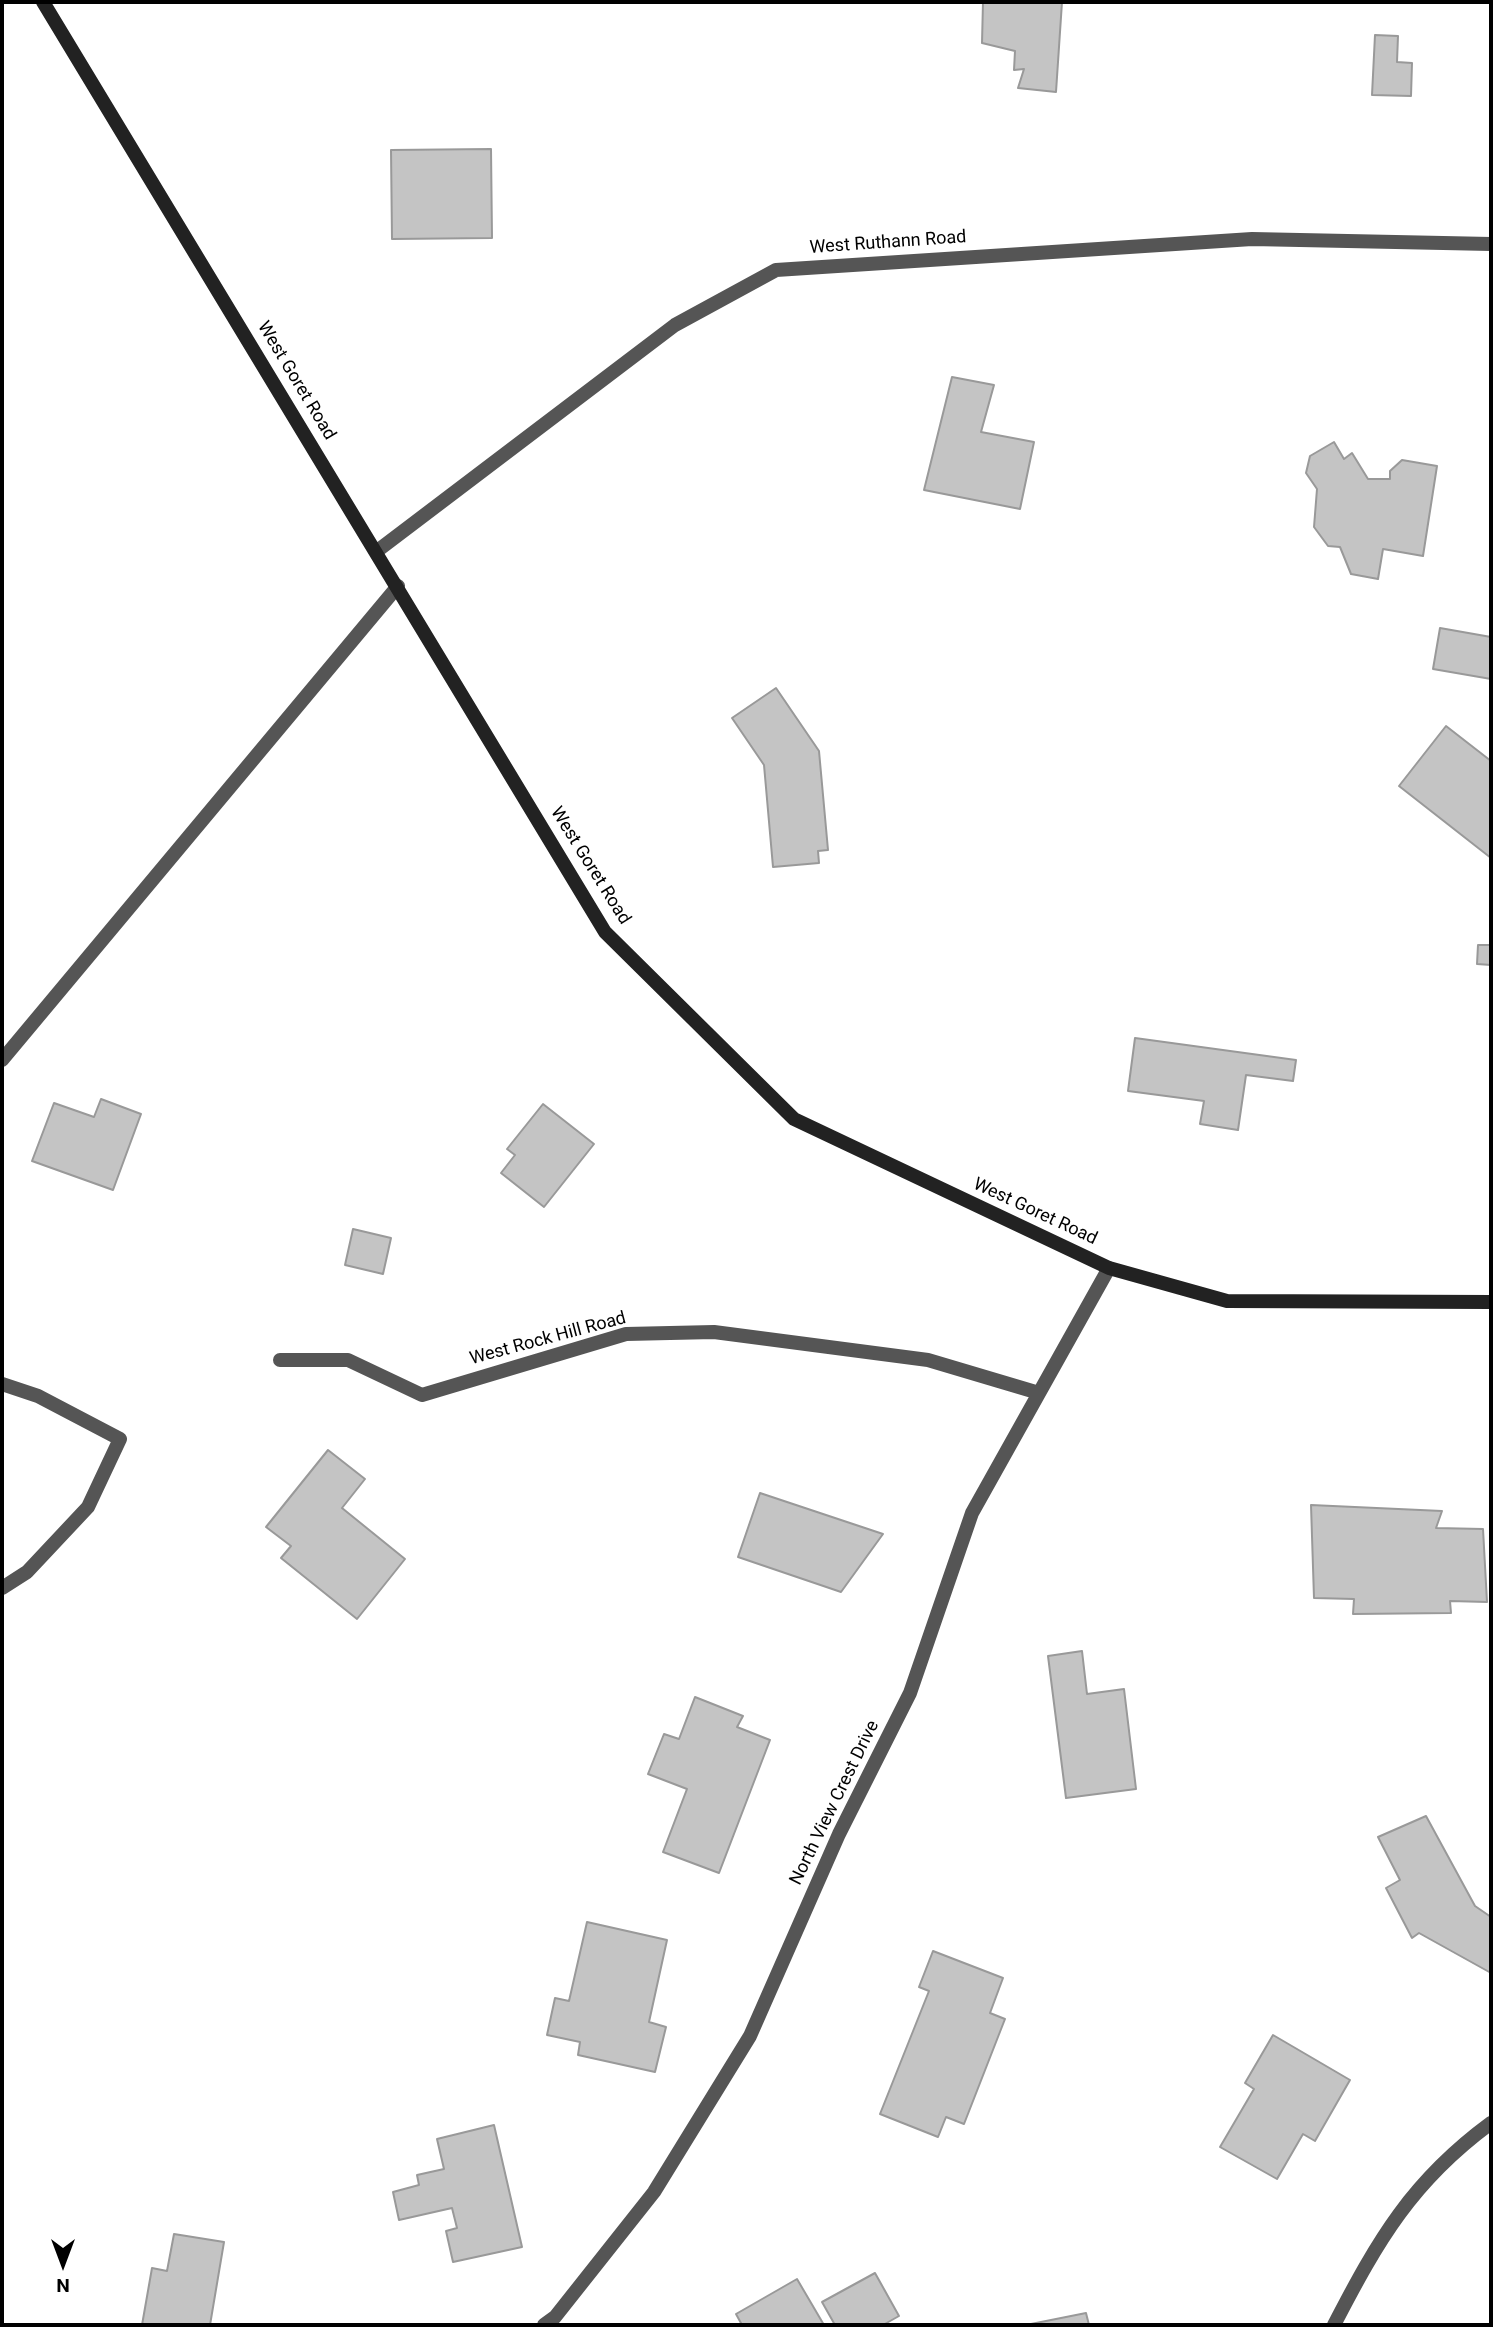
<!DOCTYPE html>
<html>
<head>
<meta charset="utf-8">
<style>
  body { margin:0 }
  #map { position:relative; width:1493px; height:2327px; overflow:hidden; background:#fff; font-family:Roboto,sans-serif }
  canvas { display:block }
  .frame { position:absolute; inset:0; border:4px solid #000; pointer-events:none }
  .north { position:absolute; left:28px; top:2229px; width:70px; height:70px; -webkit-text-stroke:5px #fff; paint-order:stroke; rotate:180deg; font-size:19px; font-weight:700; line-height:28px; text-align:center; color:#000 }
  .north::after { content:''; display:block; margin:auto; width:24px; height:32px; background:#000; clip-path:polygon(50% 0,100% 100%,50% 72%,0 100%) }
</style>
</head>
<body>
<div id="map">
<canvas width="1493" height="2327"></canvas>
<div class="frame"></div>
<div class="north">N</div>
</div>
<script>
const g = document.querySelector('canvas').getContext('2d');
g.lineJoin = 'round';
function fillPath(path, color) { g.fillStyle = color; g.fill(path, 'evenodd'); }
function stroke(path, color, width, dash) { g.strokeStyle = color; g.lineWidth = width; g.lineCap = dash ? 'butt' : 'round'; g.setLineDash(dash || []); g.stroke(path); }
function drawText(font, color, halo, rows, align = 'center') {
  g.font = font + ' Roboto,sans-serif'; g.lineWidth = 5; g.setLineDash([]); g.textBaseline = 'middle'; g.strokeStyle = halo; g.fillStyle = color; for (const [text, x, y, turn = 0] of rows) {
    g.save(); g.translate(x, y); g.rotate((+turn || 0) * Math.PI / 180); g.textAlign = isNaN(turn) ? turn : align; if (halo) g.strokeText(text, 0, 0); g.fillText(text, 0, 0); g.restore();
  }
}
const building = new Path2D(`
  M983,2H1062L1056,92L1018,88L1024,69L1014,70L1015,51L982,43Z
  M1375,35L1398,36L1397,62L1412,63L1411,96L1372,95Z
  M491,149L492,238L392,239L391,150Z
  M952,377L994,385L981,432L1034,442L1020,509L924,490Z
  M1334,442L1344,459L1352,453L1368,479H1390V471L1402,460L1437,466L1423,556L1383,549L1378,579L1351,574L1340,547L1328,546L1314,527L1317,489L1306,473L1310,456Z
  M1440,628L1491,637V679L1433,669Z
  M776,688L819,751L828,850L818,851L819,863L773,867L764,765L732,718Z
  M1446,726L1491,761V858L1399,786Z
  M1478,945H1491V965L1477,964Z
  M1135,1038L1296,1060L1293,1081L1246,1075L1238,1130L1200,1124L1204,1101L1128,1091Z
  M101,1099L141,1114L113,1190L32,1161L54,1103L94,1117Z
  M543,1104L594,1144L544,1207L501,1173L515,1155L507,1149Z
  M353,1229L391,1238L383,1274L345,1265Z
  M328,1450L365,1479L342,1508L405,1559L357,1619L281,1558L291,1546L266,1527Z
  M760,1493L883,1534L841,1592L738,1557Z
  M1311,1505L1442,1511L1436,1528L1483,1529L1487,1602L1450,1601L1451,1613L1353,1614L1354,1599L1314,1598Z
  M1082,1651L1087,1694L1124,1689L1136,1789L1066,1798L1048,1656Z
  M695,1697L743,1716L737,1727L770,1740L719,1873L663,1852L687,1789L648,1774L664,1734L679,1739Z
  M1426,1816L1475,1906L1491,1917V1973L1419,1933L1412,1938L1386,1888L1400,1880L1378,1837Z
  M587,1922L667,1940L649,2022L666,2027L655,2072L578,2055L580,2042L547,2035L555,1998L569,2001Z
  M933,1951L1003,1978L990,2013L1005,2019L964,2124L946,2117L938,2137L880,2114L929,1991L919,1987Z
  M1273,2035L1350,2080L1315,2141L1303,2134L1277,2179L1220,2147L1254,2089L1245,2083Z
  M494,2125L522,2247L453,2262L446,2231L457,2228L452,2208L399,2220L393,2192L419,2185L417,2175L444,2169L437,2139Z
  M174,2234L224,2242L210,2325H142L152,2268L167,2271Z
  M875,2273L899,2316L883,2325H835L822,2302Z
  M797,2279L824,2325H742L736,2314Z
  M1086,2313L1089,2325H1026Z`);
fillPath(building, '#c4c4c4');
stroke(building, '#999', 2);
stroke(new Path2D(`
  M2,1060L398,586
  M2,1384L38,1396L120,1439L88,1507L27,1572L2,1588`), '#555', 14);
stroke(new Path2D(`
  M377,551L675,325L776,270L1252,239L1491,244
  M280,1360H348L422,1395L626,1334L714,1332L928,1360L1039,1393
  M544,2325L555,2317L654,2192L750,2036L839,1834L910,1693L972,1513L1109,1268
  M1334,2325C1378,2240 1412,2181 1491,2123`), '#555', 14);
stroke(new Path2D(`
  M43,2L605,932L794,1119L1109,1268L1227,1301L1491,1302`), '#222', 14);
drawText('18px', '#000', '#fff', [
  ["West Ruthann Road",888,243,-4],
  ["West Goret Road",296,381,59],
  ["West Goret Road",590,866,58],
  ["West Goret Road",1035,1212,25],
  ["West Rock Hill Road",548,1339,-15],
  ["North View Crest Drive",835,1803,-64]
]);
</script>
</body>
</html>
